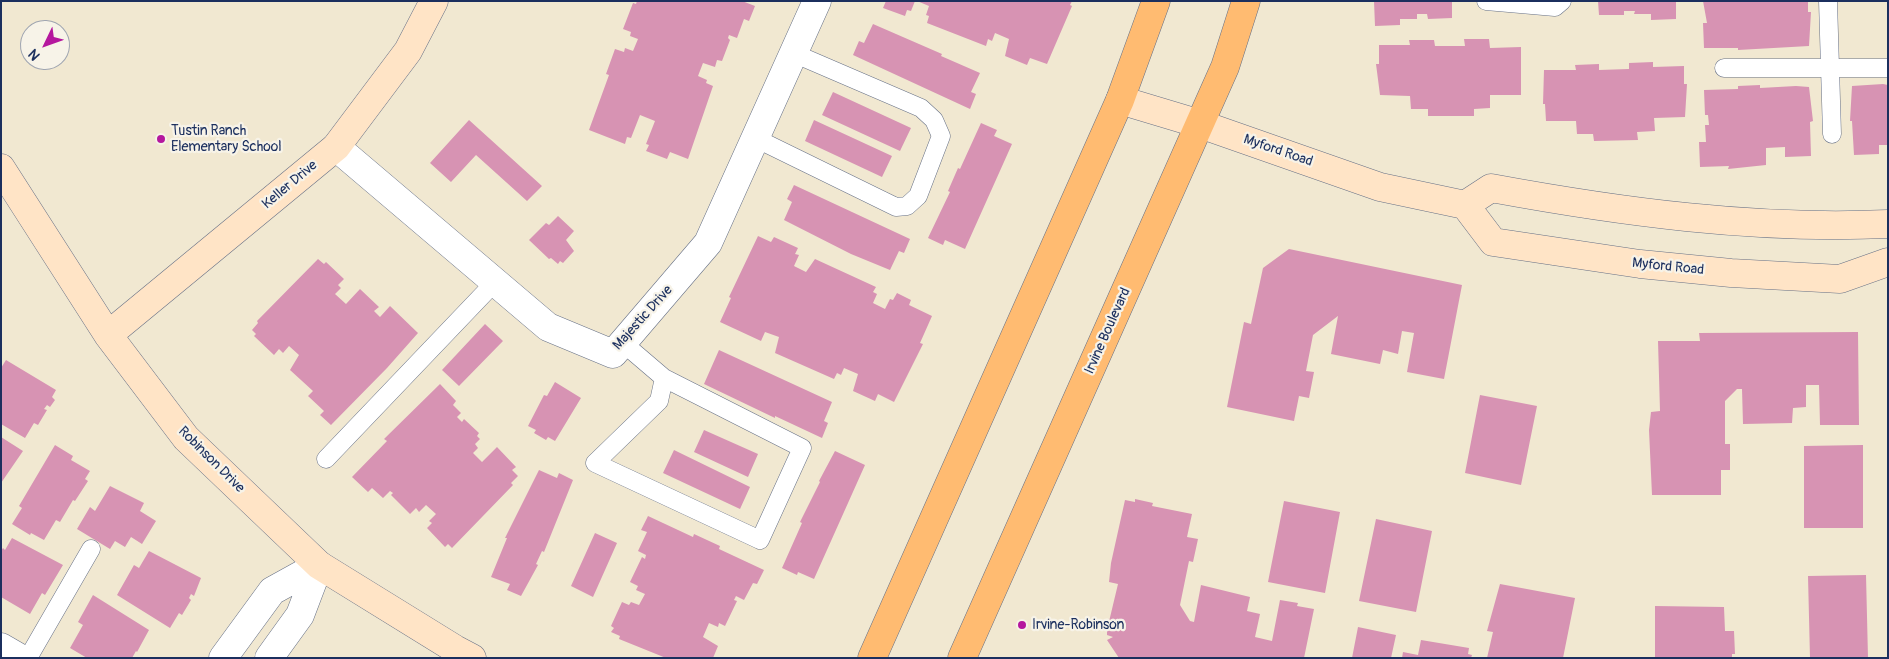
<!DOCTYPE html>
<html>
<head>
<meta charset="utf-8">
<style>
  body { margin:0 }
  #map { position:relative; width:1889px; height:659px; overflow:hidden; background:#f1e8d1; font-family:Pangolin,sans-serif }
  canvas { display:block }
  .frame { position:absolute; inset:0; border:2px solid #1b2f5e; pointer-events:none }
  .north { position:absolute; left:20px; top:20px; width:50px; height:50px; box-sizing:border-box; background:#f7f3e8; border:1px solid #9fa5b1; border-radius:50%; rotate:228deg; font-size:14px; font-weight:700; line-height:20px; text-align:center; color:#1b2f5e }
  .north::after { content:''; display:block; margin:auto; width:18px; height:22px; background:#b5179e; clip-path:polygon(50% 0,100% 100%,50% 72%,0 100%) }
</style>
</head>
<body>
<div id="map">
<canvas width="1889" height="659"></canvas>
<div class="frame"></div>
<div class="north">N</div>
</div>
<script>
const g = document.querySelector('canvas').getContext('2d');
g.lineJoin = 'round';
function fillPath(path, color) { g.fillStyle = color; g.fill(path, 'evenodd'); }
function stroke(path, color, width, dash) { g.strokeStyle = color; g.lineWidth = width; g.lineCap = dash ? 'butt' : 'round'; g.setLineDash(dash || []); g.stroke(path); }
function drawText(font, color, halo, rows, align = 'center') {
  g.font = font + ' Pangolin,sans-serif'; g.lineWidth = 4.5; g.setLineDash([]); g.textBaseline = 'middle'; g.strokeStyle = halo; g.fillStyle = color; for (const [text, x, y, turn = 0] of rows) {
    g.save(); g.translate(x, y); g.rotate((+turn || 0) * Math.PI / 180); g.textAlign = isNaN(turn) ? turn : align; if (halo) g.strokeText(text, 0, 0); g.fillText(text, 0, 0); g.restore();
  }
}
fillPath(new Path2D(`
  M637,1H742L755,6L749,21L744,19L737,38L729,35L728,38L730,40L722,61L717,60L715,67L703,63L698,76L707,80L706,83L713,86L688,159L670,152L667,159L646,151L649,145L646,144L655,121L640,115L631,138L627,137L625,144L589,130L609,75L606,74L615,49L624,52L625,48L633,51L638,39L630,36L631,32L623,29L633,3L636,4Z
  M886,1H915L911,11L907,10L905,16L883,8Z
  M917,1H1072L1070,5L1072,6L1047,64L1030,58L1027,65L1005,56L1009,39L995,33L992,41L988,39L986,46L927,23L929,16L926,15L929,6Z
  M1374,1H1452V18L1428,19L1427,14H1417V19H1400V25L1375,26Z
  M1598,1H1676V19L1651,20V14H1634L1635,11H1624V15H1599Z
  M1703,1H1808V12H1811L1809,46L1738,50V48H1704L1703,23H1707Z
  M873,24L942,54L941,56L980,73L971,92L976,94L970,109L853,55L859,41L864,43Z
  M1464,39H1489L1490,48L1521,47V95H1490V108L1474,109V116H1428V109H1411L1410,96L1380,95L1376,64H1379V45H1410L1409,40H1434L1435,46H1465Z
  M1653,62V67L1684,66V84H1687L1685,117L1654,118L1655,131L1637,132L1638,140L1594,141L1593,134H1577L1576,121H1546L1545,104H1543L1544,70H1576L1575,65L1599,64V70L1629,69V63Z
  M1883,84L1888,85V145H1879V154L1854,155L1852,121H1850L1852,86Z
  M1760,85V88L1796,86L1809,87L1813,121L1810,122L1811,156L1785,157V147L1766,148V165L1728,169L1729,166L1700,167L1699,142H1706L1705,125H1709L1708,115H1705L1704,90L1738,89V86Z
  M833,92L911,128L900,151L822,115Z
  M469,120L542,186L527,201L476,155L451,182L430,163Z
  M814,120L892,156L882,177L805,141Z
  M981,123L997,130L994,136L1012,144L965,249L945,240L943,245L928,238L950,192L948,191L958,168L960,169Z
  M794,185L910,239L904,253L899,251L890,270L851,254L784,220L792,202L787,199Z
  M558,216L574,231L566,240L574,251L563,263L560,261L558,264L551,258L549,259L529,240L546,223L549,225Z
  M758,236L771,242L774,237L798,248L795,254L799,255L794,266L806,272L815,259L876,287L873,292L877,294L873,303L885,309L890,299L893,300L897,293L911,300L909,305L932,316L920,343L923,344L894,402L878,394L875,401L853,391L858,374L844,368L841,375L837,373L834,379L775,353L779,337L765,332L761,341L720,322L731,298L729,297Z
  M1289,249L1462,285L1444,379L1407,372L1414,333L1402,331L1398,354L1383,350L1380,364L1331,354L1338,316L1313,335L1306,371L1314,372L1309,398L1299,396L1294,421L1227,407L1244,322L1251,324L1263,268Z
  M318,259L324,264L326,262L344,279L338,285L341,288L335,294L346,304L360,289L379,307L374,311L380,317L390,306L418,333L387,368L331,425L320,415L324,411L308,396L313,391L290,370L299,355L289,346L283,353L279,349L274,355L254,336L256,334L252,330L258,323L257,321Z
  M485,324L503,341L459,386L442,370Z
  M1858,332L1859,425H1820L1819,385H1806V407L1793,408L1792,423L1743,424L1742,389H1737L1725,401V444H1730V470H1721V495H1652L1649,430L1651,412L1660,411L1658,341H1700L1699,333Z
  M719,350L832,402L824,421L828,423L822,438L775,416V418L704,384Z
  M6,360L56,390L52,397L55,400L50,407L47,405L44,409L47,410L38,425L34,423L25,438L1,424V368Z
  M555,382L581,398L555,441L548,437L546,440L534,433L536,430L528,426L544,395L547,396Z
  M440,384L456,401L453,405L461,413L457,417L462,422L464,419L479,433L477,436L480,439L475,444L478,448L473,453L482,462L497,447L516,467L512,470L518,476L511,483L513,485L452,548L448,544L445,547L427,528L432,523L429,521L436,514L426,505L419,512L416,508L410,514L391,495L393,493L390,491L383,498L372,488L368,492L352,477L387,441L384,439Z
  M1480,395L1537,406L1521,485L1465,473Z
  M704,430L758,454L748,477L694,452Z
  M1,437L23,451L1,483Z
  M55,445L73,456L71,460L90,471L85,479L88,481L75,501L73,500L60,522L56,520L44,540L31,533L30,535L12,524L22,508L19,506Z
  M1863,445V528H1804V446Z
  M674,450L750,487L740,509L663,473Z
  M835,451L865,465L814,579L798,572L797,575L782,568L802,523L800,522L820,482L819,481Z
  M539,470L557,478L559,473L573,480L544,552L542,551L536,564L538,565L521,596L507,590L510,584L491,577L507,538H505Z
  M110,486L144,503L140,511L156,521L142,544L131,537L125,547L115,541L110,549L77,529L90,507L95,511Z
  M1135,499L1153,503L1152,506L1192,514L1187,537L1198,539L1193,562L1189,561L1180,605L1190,621L1194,622L1201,585L1250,597L1247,611L1260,614L1255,637L1272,641L1280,600L1298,603L1297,606L1314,609L1304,658H1119L1107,640L1113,637L1107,635V630L1118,584L1109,582L1111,563L1125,500L1135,502Z
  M1284,501L1340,512L1325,593L1268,582Z
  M648,516L693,537L694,534L720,546L719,549L764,570L757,584L753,583L744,600L736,596L734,600L737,601L725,626L719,623L718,627L709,623L703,637L718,646L713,658H666L619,639L620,636L611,632L614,628L611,626L622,602L629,605L631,602L639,605L645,594L636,590L638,586L630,582L642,557L645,559L646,555L638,551L647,532L641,530Z
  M1376,519L1432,531L1416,612L1359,601Z
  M595,533L617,543L593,597L571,586Z
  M12,538L63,565L45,595L42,593L30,614L1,597V551L3,548L5,550Z
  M149,551L201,578L194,596L191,594L189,598L191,600L182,615L179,613L170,628L117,595L134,565L139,568Z
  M1866,575L1868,658H1810L1808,576Z
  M1500,584L1575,598L1563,658H1487L1493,632L1487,631Z
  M93,595L149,630L137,652L136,651L132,658H87L70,648L83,625L78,622Z
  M1655,606L1724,607L1725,631H1734L1735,654H1732V658H1655Z
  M1358,627L1396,635L1391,658H1352Z
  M1421,640L1469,648L1468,654L1472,655L1471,658H1402L1403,652L1418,655Z`), '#d793b3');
const lane = new Path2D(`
  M1486,1L1555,7L1562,1
  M1828,1L1832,134
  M1724,68H1888
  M755,138L896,207L907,206L918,196L941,136L934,120L921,108L793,53
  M623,343L664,378L802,448L760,540L595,463L659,401L664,378
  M326,459L495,282
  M28,658L91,549`);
const street = new Path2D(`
  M336,147L548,327L613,354L708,243L817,1
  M1,647L20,658
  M223,658L272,591L319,565L300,615L269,658`);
const secondary = new Path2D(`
  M1120,100L1200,124L1380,187L1465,205L1493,242L1640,264L1731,273L1840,279L1888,262
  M1,168L108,335L186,438L319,565L455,649L472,658
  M1465,205L1491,188C1621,212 1755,230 1888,224
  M108,335L336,147L408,51L434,1`);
const primary = new Path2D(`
  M872,658L1120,100L1156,1
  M962,658L1225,67L1246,1`);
stroke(lane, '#667086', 19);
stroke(street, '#667086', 29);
stroke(secondary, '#667086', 29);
stroke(primary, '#667086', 29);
stroke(lane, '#fff', 18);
stroke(street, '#fff', 28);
stroke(secondary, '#ffe4c6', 28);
stroke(primary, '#ffbb71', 28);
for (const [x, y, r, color] of [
  [161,139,5,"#b5179e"],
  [1022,625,5,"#b5179e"]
]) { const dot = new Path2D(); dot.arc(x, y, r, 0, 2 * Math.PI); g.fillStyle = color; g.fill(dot); stroke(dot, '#f7f3e8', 2); }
drawText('14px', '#1b2f5e', '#f7f3e8', [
  ["Tustin Ranch",171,131],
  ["Elementary School",171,147],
  ["Irvine-Robinson",1032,625]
], 'left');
drawText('14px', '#1b2f5e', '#f7f3e8', [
  ["Myford Road",1278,151,19],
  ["Keller Drive",290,185,-40],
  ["Myford Road",1668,267,6],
  ["Majestic Drive",643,318,-48],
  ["Irvine Boulevard",1108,331,-66],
  ["Robinson Drive",211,460,45]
]);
</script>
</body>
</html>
